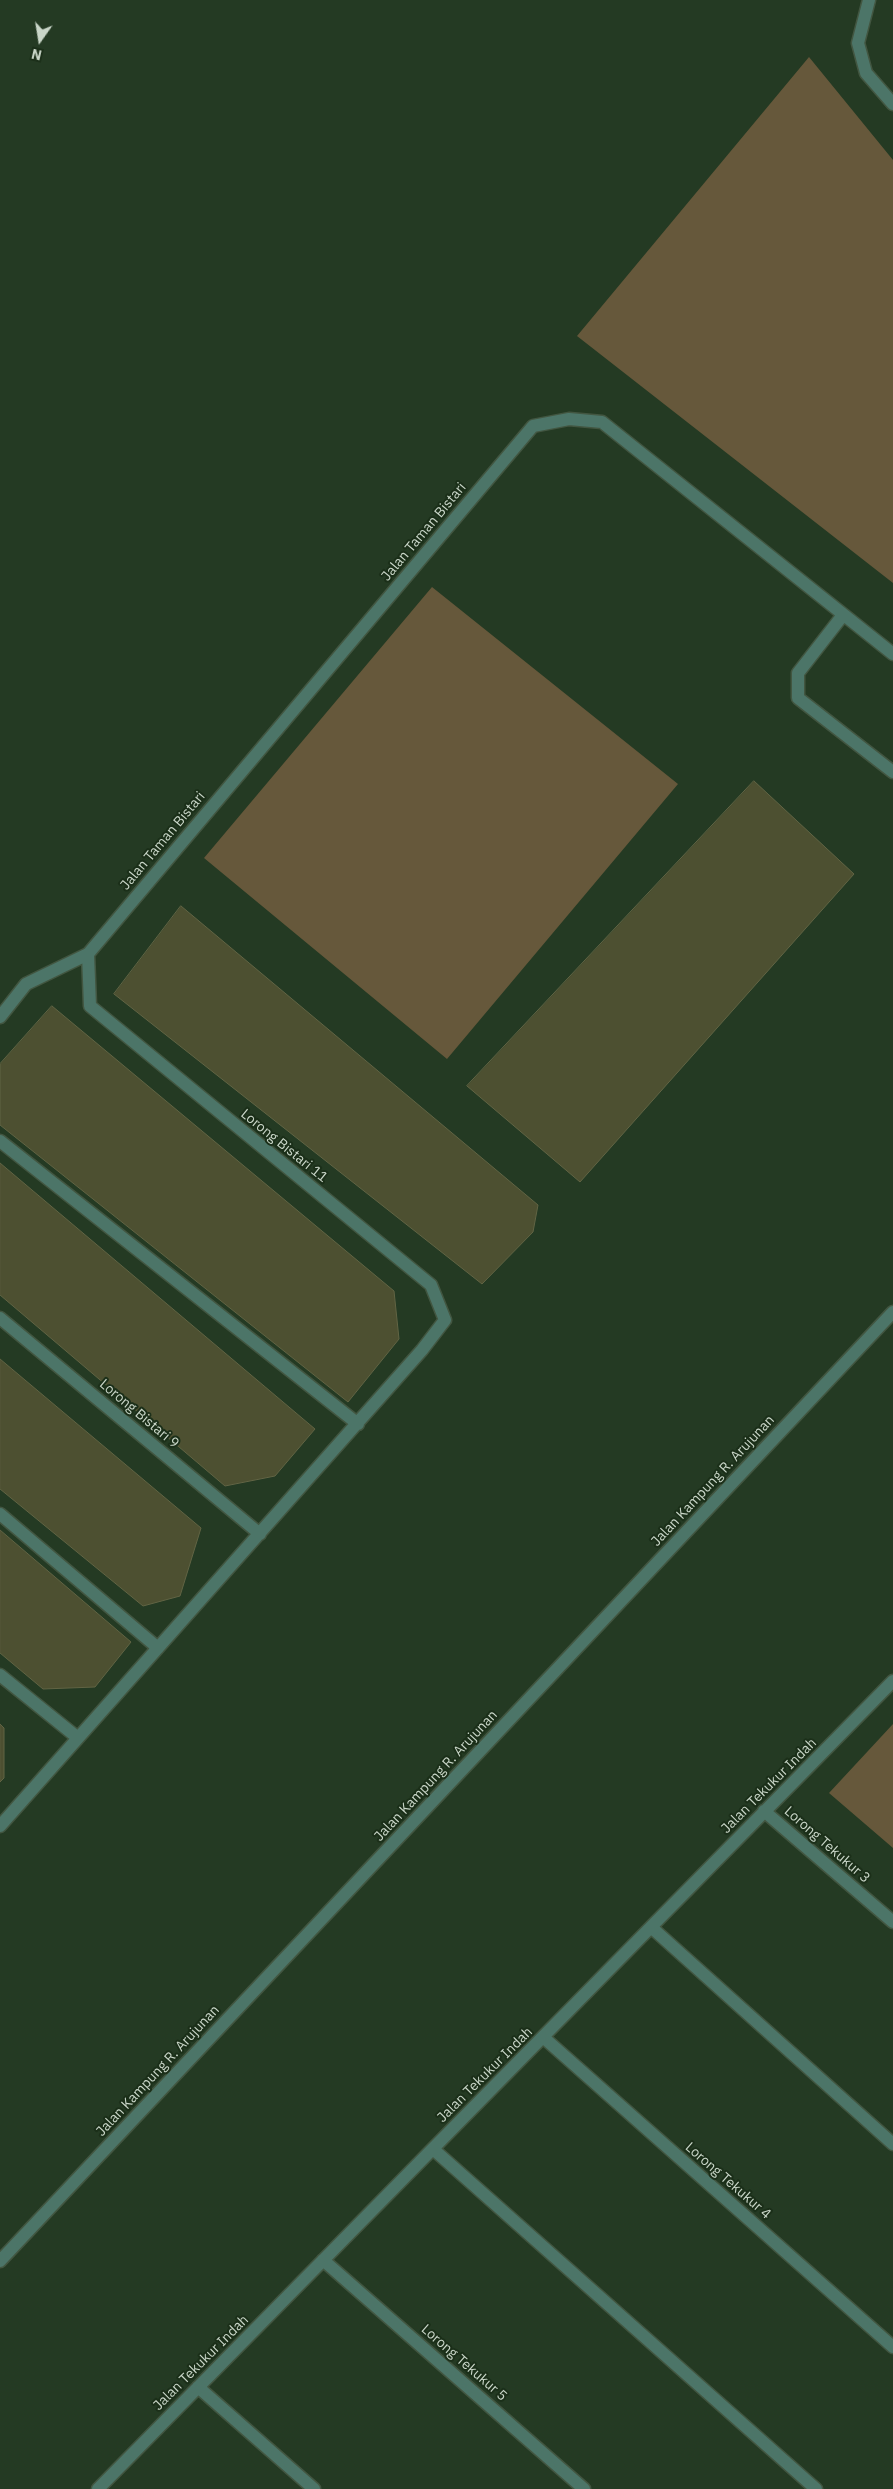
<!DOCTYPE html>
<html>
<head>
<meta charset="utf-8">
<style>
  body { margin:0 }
  #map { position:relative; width:893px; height:2489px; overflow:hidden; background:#243a23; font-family:"IBM Plex Sans",sans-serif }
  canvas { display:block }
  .north { position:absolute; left:15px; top:15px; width:50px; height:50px; -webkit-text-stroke:4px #1b2f19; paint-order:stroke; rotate:193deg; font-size:14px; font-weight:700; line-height:20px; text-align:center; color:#c9d6c8 }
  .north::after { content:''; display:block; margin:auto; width:18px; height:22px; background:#c9d6c8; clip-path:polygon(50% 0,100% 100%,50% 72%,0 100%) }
</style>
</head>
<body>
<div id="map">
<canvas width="893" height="2489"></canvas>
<div class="north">N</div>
</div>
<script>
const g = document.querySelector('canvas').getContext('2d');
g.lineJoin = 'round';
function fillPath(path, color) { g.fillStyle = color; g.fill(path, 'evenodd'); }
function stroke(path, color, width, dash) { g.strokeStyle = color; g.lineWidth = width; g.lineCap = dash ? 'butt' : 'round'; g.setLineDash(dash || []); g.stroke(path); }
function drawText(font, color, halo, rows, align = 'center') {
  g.font = font + ' "IBM Plex Sans",sans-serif'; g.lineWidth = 4; g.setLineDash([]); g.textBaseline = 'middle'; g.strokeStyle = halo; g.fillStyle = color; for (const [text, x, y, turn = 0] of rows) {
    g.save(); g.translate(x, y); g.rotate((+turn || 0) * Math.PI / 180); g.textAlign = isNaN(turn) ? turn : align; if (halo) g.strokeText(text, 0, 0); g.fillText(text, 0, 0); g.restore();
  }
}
fillPath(new Path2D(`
  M809,57L893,160V583L577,336Z
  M432,587L678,784L447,1059L204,858Z
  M893,1724V1848L829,1793Z`), '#66583b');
const building = new Path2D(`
  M754,781L854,874L580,1182L467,1086Z
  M181,906L538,1205L533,1232L482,1284L114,994Z
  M52,1006L394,1291L399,1339L348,1402L0,1125V1064Z
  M0,1163L315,1429L275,1476L225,1486L0,1295Z
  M0,1359L201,1528L180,1596L143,1606L0,1489Z
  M0,1530L131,1642L95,1687L43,1689L0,1653Z
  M0,1724L4,1728V1778L0,1782Z`);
fillPath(building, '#4d5031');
stroke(building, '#616444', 1);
const minor = new Path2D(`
  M869,0L858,43L866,73L893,104
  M843,615L798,673V698L893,772
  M0,1017L26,984L88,954
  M0,1141L358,1424
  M0,1318L260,1534
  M0,1514L158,1648
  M0,1675L78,1738
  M764,1811L893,1922
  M0,1826L422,1350L445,1320L431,1285L90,1006L88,954L533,426L569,419L602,422L893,654
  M651,1927L893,2144
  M543,2037L893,2347
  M433,2149L816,2489
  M323,2260L584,2489
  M0,2261L893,1312
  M198,2387L314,2489
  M98,2489L893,1681`);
stroke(minor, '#425641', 15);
stroke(minor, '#4c7568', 12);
drawText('14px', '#c9d6c8', '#1b2f19', [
  ["Jalan Taman Bistari",424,532,-50],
  ["Jalan Taman Bistari",163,841,-50],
  ["Lorong Bistari 11",284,1146,39],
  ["Lorong Bistari 9",139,1414,40],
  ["Jalan Kampung R. Arujunan",713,1481,-47],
  ["Jalan Kampung R. Arujunan",436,1776,-47],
  ["Jalan Tekukur Indah",769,1786,-45],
  ["Lorong Tekukur 3",827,1845,41],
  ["Jalan Kampung R. Arujunan",158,2071,-47],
  ["Jalan Tekukur Indah",485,2075,-45],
  ["Lorong Tekukur 4",728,2181,41],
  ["Jalan Tekukur Indah",201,2363,-45],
  ["Lorong Tekukur 5",464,2363,41]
]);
</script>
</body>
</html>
